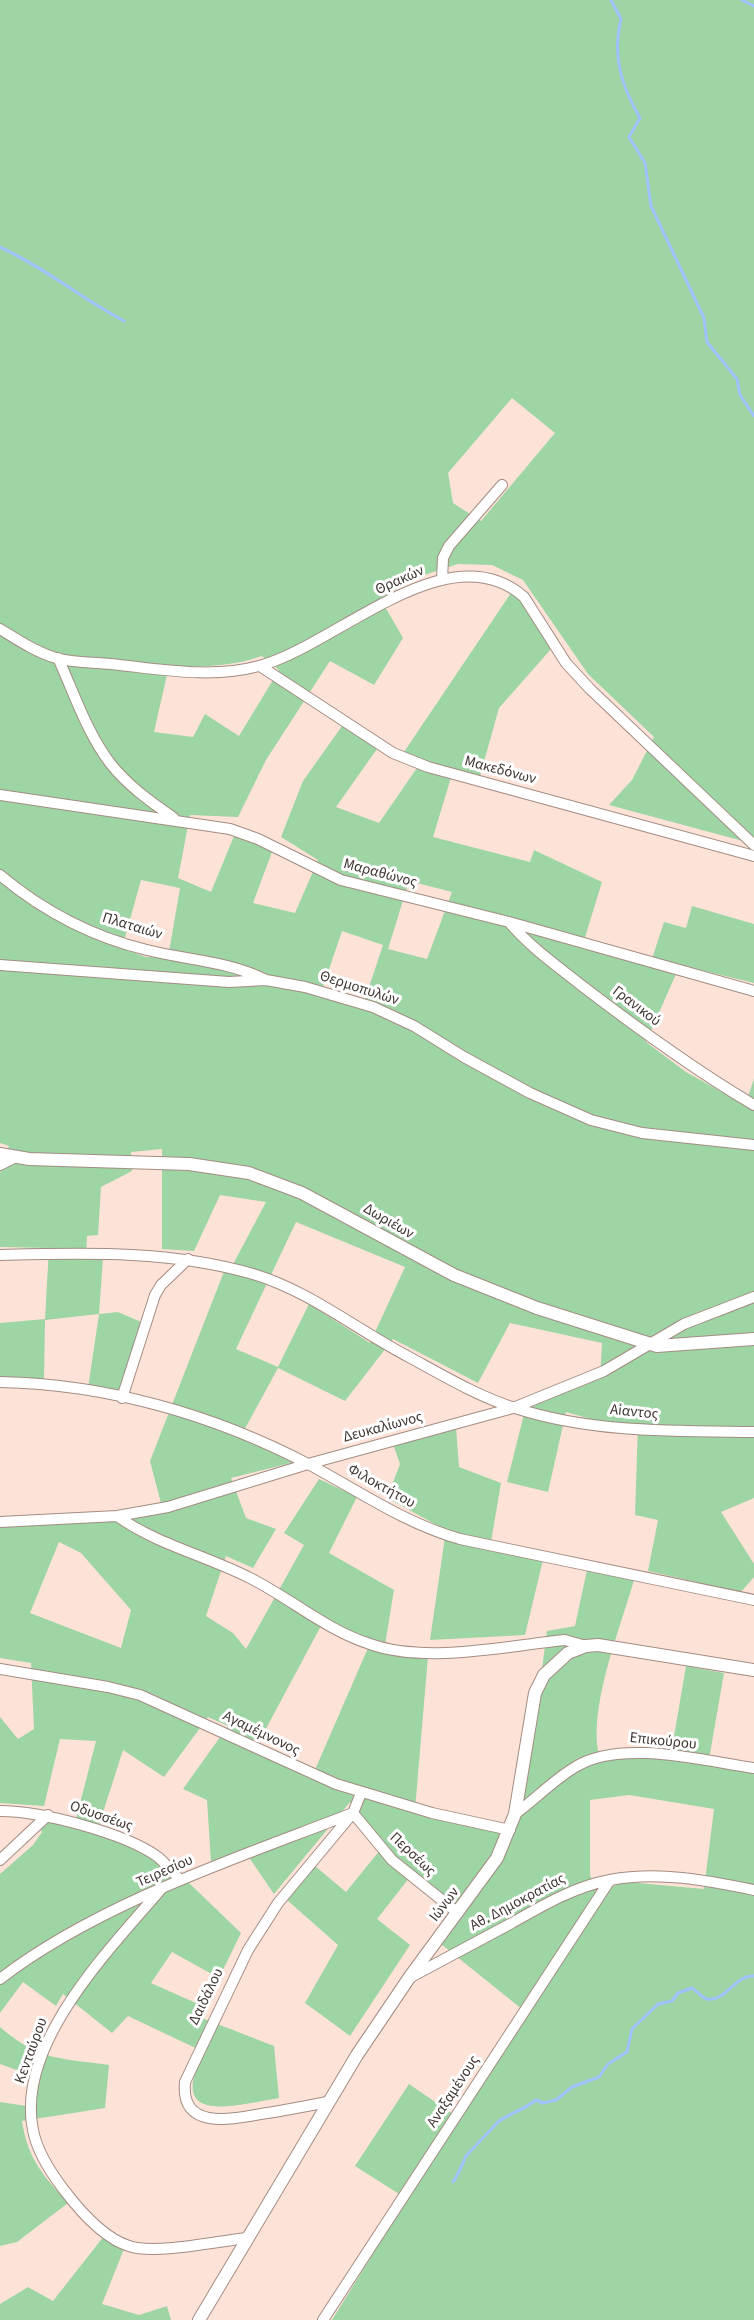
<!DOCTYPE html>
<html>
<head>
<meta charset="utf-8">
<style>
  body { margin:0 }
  canvas { display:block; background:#fde2d8 }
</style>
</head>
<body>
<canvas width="754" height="2320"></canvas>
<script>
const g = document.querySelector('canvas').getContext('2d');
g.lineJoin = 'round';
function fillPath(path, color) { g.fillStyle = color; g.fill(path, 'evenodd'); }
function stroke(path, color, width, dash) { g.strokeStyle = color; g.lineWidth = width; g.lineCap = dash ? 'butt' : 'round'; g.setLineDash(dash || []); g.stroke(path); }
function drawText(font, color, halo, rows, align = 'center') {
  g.font = font + ' "Source Sans 3",sans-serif'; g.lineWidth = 6; g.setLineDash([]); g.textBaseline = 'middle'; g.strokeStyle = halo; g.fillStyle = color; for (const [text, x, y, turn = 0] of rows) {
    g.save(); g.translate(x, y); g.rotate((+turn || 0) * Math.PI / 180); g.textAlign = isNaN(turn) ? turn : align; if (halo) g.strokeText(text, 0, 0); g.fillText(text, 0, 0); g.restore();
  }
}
fillPath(new Path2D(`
  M0,0H754V844L609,805L632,780L654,737L588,674L523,580L492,565L458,564L421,576L380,598L403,638L374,685L330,661L266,760L238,817L190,815L178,878L211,892L234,836L251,840L272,852L253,903L295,913L318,860L281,837L303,781L342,726L377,749L336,807L379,823L421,762L404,752L517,584L559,640L499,708L480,776L453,771L433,837L530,862L534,850L602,882L582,947L650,965L664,922L686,928L692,906L754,924V983L680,965L646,1042L686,1072L745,1105L754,1079V1498L721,1512L754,1564V1577L741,1592L648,1571L658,1520L635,1515L638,1425L594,1420L566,1412L548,1492L507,1482L527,1402L600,1376L602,1343L510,1323L478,1383L393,1339L345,1401L278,1368L241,1436L295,1462L231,1478L246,1518L276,1529L253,1568L226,1556L206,1616L233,1633L246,1649L304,1545L284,1533L319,1479L357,1497L329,1553L394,1590L384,1651L407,1658L428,1656L415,1810L512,1833L527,1783L547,1631L575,1626L587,1570L634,1580C621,1626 588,1708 599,1754H671L686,1666L724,1673L708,1765L754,1772V2320H332L407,2199L355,2166L409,2084L460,2119L528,2014L441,1944L461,1912L414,1872L377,1919L410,1945L350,2036L305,2003L338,1945L287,1900L315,1866L346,1892L385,1844L350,1802L274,1894L244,1850L211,1862L207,1800L183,1789L228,1726L208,1717L164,1777L123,1750L97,1831L149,1856L188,1882L241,1933L219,1978L172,1952L151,1983L207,2008L202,2018L274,2046L279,2098C236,2105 165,2127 204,2052L128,2016L112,2033L63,1994L56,2006L23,1982L0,2013V1874L33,1845L42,1832L38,1827L51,1816L75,1823L96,1741L60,1739L44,1806L0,1803V1717L18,1739L34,1729L31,1663L0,1658V1525L163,1511L150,1461L225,1269L230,1270L266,1202L220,1195L194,1251L162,1249V1149L131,1152L132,1171L101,1187L98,1235L87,1236L86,1256L103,1258L99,1314L118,1312L146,1324L118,1392L88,1388L99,1314L45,1320L44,1381L0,1378V1323L45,1319L49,1248L0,1247V1173L9,1146L0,1143ZM512,398L555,433L481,521L453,503L448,473ZM262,656L279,670L239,736L205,714L193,737L154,732L169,666C201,667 231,667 262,656ZM141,880L180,888L168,958L146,957L122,948ZM409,881L452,892L427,959L388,949ZM342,931L383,945L362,1008L320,996ZM296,1222L405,1267L370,1343L309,1304L278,1367L236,1349ZM59,1542L81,1553L131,1610L121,1648L30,1613ZM322,1624L368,1648L311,1779L254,1751ZM629,1795L714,1809L704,1889L627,1882L610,1887L602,1902L590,1875V1800Z
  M456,1427L459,1467L501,1483L490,1548L543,1560L525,1635L430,1640L446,1530L387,1498L400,1464L393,1444Z
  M0,2027C39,2061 60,2058 109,2065L105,2108L22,2121C28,2160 43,2175 68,2203L17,2242L0,2246V2102L33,2107L39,2078L0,2064Z
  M104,2236L124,2249L102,2304L139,2315L167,2306L171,2320H0V2304L28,2287L53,2301Z`), '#9dd5a4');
stroke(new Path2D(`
  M611,0L621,19C612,56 621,85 640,118L629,137L645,163L651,206L704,318L707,342L737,379L740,395L754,416
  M742,0L754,6
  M0,247C44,267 82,299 124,321
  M453,2182C459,2173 462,2165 466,2156C468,2154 496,2124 499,2121C511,2113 525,2109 536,2100L543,2103L556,2100L572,2087L599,2077L608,2064L627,2052L632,2029L658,2004L672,2001L678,1993L692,1988C697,1991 702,1998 707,1999C726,2002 736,1974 754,1976`), '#9fc1fe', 3);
const minor = new Path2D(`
  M442,580L443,558L449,546L502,485
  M0,629C18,640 36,652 56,658C73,663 93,662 111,664C160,669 211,679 259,666C336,646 448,530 524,597L566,663L590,689L754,845
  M58,658C74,693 87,733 110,763C128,786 151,802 174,818
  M260,666L393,753L428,767L754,856
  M0,795L230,829L258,839L341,880L509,922L754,991
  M0,875C43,911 93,937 147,950C187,960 227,961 264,979
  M509,922C530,947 556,965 581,985C637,1028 693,1069 754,1105
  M0,965L229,982L266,980L305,987L373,1007L414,1026L464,1057L530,1093L591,1120L642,1133L754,1145
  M0,1165L14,1158
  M0,1255C84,1253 171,1250 253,1274C310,1291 357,1330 409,1357C442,1375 479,1397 515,1408C592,1433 674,1431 754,1432
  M0,1382C107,1384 215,1415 310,1465C359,1491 406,1524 460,1539L754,1600
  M122,1398L155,1295L161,1285L188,1259
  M117,1516C156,1544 207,1556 250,1578C290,1598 326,1630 370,1644C427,1664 505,1646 565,1640L586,1646
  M0,1522L117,1516L168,1507L308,1464L513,1408L604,1371L684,1324L754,1297
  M0,1669L108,1687L140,1695L336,1784L432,1813L510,1830
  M0,1811C41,1811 125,1833 158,1857C166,1864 173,1872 180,1880
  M515,1814C536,1799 554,1779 577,1766C622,1739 704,1761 754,1768
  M0,1860L48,1815
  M162,1888C111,1948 15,2044 33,2130C37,2152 51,2173 64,2190C80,2211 103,2238 129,2246C155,2255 218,2241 247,2238
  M409,1978C443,1960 476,1942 510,1924C542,1906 573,1887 610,1880C658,1871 706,1880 754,1890
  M0,1979C99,1903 237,1858 353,1813L392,1860L458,1913
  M327,2102C307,2106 287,2110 267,2113C237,2118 180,2133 185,2082L248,1950L278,1903L353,1813L361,1793
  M323,2320L610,1880`);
const tertiary = new Path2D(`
  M0,1154L29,1159L189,1164L249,1173L302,1193L454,1275L537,1308L657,1346L754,1339
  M199,2320L357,2055L409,1978L497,1858L515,1814L535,1693L544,1675L568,1653L586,1646L598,1645L754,1670`);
stroke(minor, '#a48c82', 12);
stroke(tertiary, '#a48c82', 14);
stroke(minor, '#fff', 10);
stroke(tertiary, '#fff', 12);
drawText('15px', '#413633', '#fff', [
  ["Θρακών",400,581,-24],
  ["Μακεδόνων",500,771,15],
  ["Μαραθώνος",380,874,15],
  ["Πλαταιών",132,927,17],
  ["Θερμοπυλών",359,989,18],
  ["Γρανικού",636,1007,37],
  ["Δωριέων",388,1222,30],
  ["Aiαντος",634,1413,6],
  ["Δευκαλίωνος",383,1428,-15],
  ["Φιλοκτήτου",381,1487,29],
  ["Αγαμέμνονος",261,1734,26],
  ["Επικούρου",663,1742,6],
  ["Οδυσσέως",101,1817,19],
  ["Περσέως",412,1855,43],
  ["Τειρεσίου",165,1872,-24],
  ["Αθ. Δημοκρατίας",518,1903,-28],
  ["Ιώνων",445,1905,-53],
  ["Δαιδάλου",207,1997,-64],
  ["Κενταύρου",32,2051,-70],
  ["Αναξαμένους",454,2092,-57]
]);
</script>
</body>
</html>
